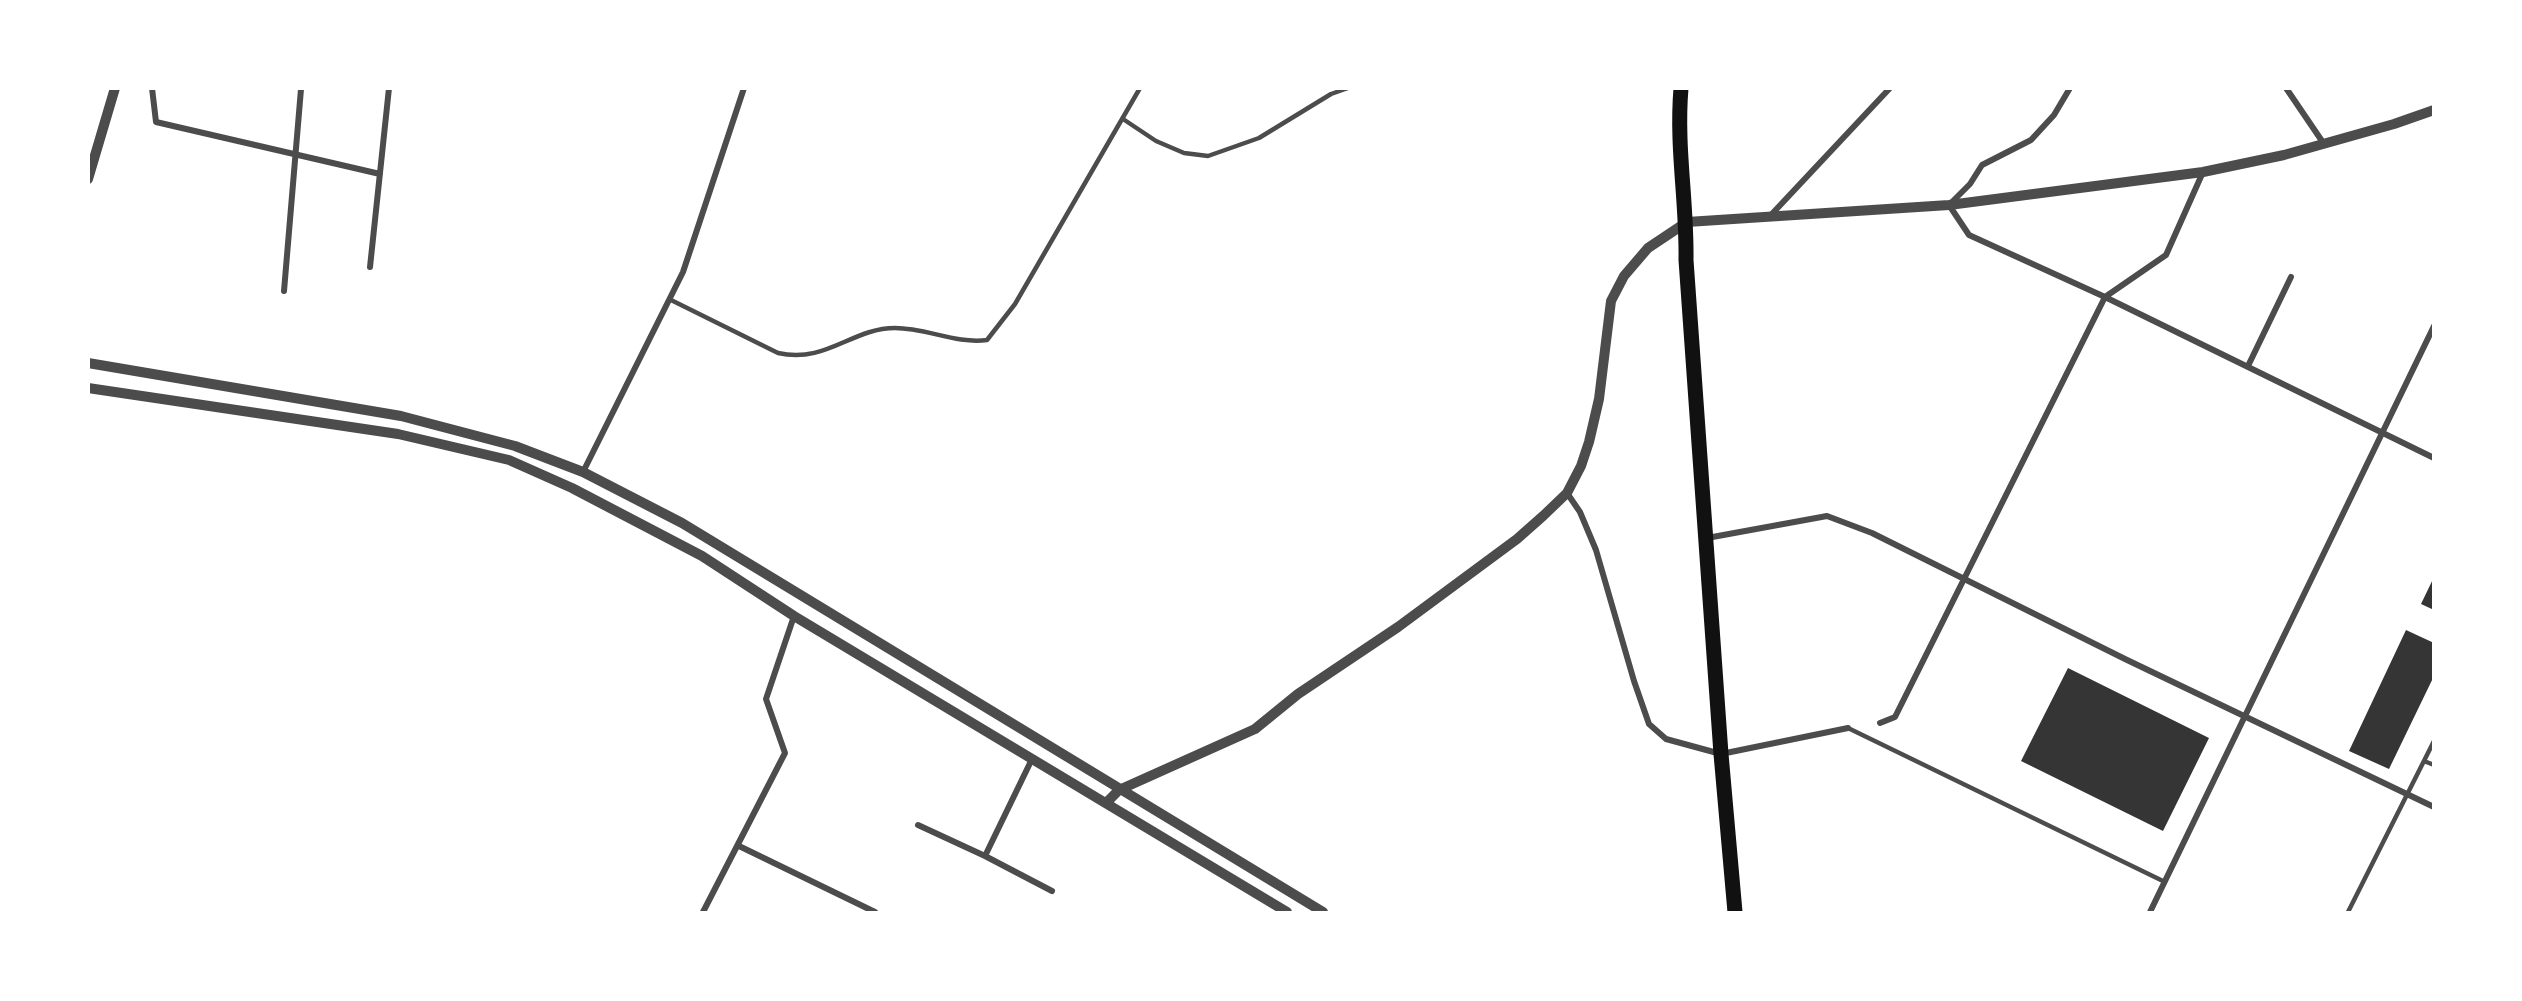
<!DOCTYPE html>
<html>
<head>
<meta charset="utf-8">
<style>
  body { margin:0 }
  #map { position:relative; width:2522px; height:1001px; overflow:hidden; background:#fff; font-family:"Open Sans",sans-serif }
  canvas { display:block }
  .frame { position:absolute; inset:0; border:90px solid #fff; pointer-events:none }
</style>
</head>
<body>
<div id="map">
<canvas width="2522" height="1001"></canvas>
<div class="frame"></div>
</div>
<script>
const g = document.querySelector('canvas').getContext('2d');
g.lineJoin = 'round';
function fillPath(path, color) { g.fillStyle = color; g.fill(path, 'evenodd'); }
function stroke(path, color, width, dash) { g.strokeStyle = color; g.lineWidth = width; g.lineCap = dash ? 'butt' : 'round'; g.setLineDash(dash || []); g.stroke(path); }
fillPath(new Path2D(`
  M2434,577V610L2421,604Z
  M2406,630L2434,643V676L2389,769L2349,751Z
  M2068,668L2209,738L2163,831L2021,761Z`), '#353535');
stroke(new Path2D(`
  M1123,119L1156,141L1184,153L1208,156L1259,138L1331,94L1348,88
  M671,300L778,353C826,364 852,328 895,328C927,328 955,344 987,340L1015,304L1140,88
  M1848,728L2165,882
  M2424,761L2434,765
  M2348,912L2434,741`), '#4c4c4c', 4.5);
stroke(new Path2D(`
  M152,88L156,122L380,174
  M2070,88L2054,115L2031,140L1982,165L1970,184L1949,205L1969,235L2105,297L2434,458
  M2286,88L2324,144
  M1770,216L1890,88
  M370,267L389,88
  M284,291L301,89
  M2248,366L2291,277
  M583,472L683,272L744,88
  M1567,493L1580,512L1596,550L1634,681L1649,724L1666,739L1721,754L1848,728
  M1707,538L1827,516L1872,533L2125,659L2434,807
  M1880,723L1895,717L2105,297L2166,255L2203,172
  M918,825L985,856L1032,759
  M739,846L875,912
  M985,856L1052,891
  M703,912L785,753L766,699L794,616
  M2150,912L2434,326`), '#4c4c4c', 6);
stroke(new Path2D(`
  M88,179L115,88
  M88,363L401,416L515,446L583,472L682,523L1323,912
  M88,388L398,434L509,460L572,488L702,556L794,616L1287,912
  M1106,803L1119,790L1255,729L1298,694L1398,627L1517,539L1543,516L1567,493L1581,466L1589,442L1599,399L1611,301L1624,276L1648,248L1687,222L1949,205L2203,172L2284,155L2394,124L2434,110`), '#4c4c4c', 10);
stroke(new Path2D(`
  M1681,88C1676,148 1687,201 1686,260L1721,754L1735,912`), '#111', 15);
</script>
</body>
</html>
